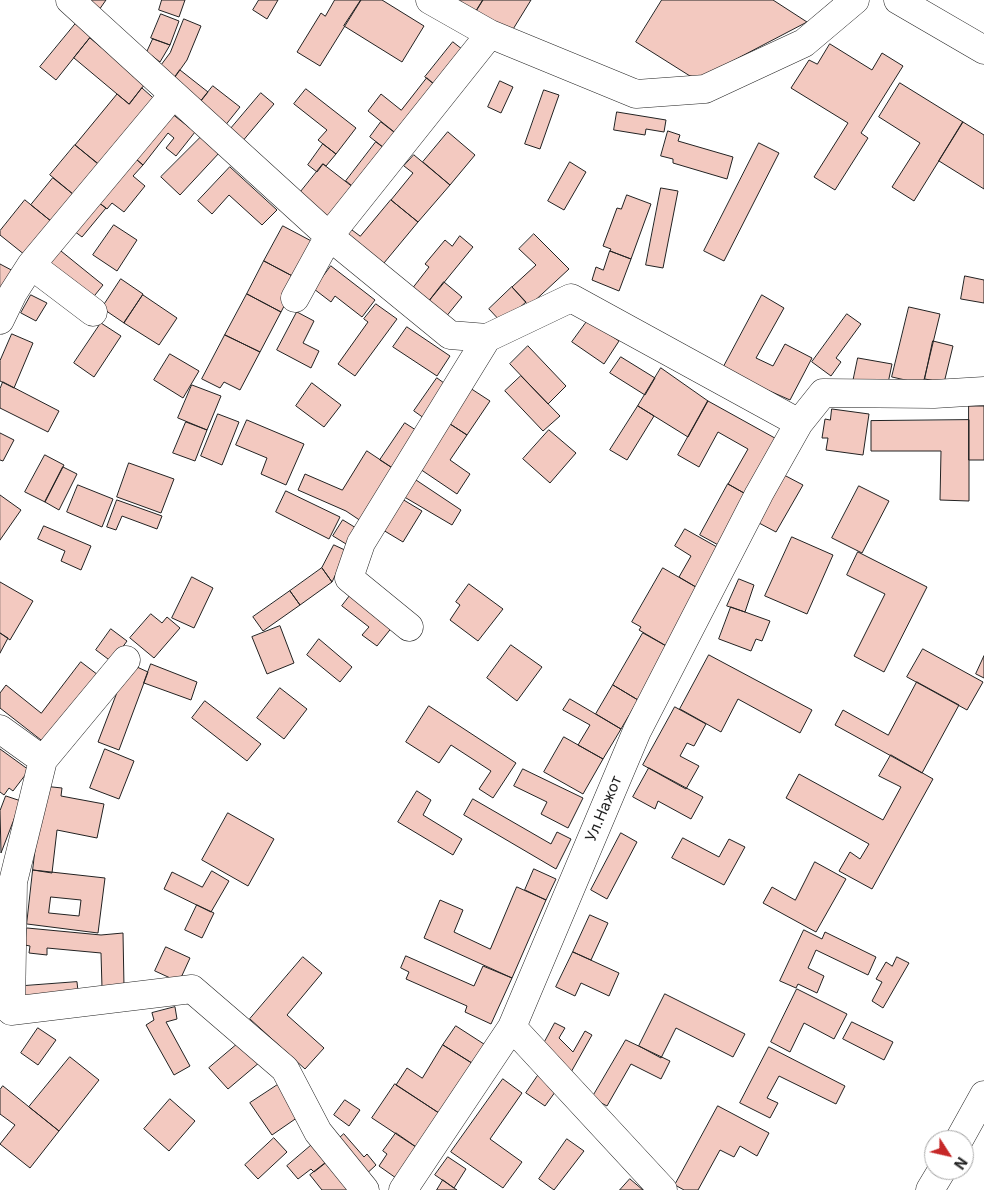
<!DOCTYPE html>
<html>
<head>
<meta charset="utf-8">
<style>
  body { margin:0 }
  #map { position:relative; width:984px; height:1190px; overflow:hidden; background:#fff; font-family:Inter,sans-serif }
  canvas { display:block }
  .north { position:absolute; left:924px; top:1130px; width:50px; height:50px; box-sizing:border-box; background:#fff; border:1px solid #a7a7a7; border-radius:50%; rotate:125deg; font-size:14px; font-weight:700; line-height:20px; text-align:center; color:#222 }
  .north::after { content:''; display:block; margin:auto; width:18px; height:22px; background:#c62828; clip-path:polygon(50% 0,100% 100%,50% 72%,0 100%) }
</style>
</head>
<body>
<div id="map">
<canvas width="984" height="1190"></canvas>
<div class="north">N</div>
</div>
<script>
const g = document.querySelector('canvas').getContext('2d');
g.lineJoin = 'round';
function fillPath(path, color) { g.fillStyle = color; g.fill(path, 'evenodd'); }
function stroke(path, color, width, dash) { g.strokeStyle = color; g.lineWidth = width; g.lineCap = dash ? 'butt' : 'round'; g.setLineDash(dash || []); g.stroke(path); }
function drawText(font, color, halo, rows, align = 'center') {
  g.font = font + ' Inter,sans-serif'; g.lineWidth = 4; g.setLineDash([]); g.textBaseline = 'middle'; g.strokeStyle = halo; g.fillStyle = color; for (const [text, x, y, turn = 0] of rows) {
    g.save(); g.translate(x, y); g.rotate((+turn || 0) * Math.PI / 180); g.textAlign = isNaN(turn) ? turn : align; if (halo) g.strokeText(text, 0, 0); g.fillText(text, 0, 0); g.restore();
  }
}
const building = new Path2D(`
  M89,0H106L99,10Z
  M162,0H185L179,17L159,10Z
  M259,0H278L267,19L253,10Z
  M335,0H361L320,66L297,52L321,13L325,16Z
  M361,0H382L424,26L402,62L344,26Z
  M447,0H483L473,16Z
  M483,0H531L507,39L472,18Z
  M662,0H773L807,22L700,78L690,76L636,42Z
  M161,14L179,21L170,45L151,38Z
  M184,19L201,26L187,60L170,84L155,73L170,53Z
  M77,22L92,35L56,80L40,67Z
  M90,38L145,84L129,104L74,58Z
  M153,39L170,45L160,62L147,52Z
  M453,42L467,53L440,89L425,77Z
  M830,44L872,70L882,53L903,66L861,133L868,138L835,190L814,177L848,123L791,88L809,60L817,64Z
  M180,70L208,92L197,106L170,84Z
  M427,78L441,90L403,139L368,111L381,94L401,110Z
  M500,81L513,87L501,113L488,107Z
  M900,83L963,122L914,201L892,187L920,143L879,117Z
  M213,86L240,107L224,127L197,106Z
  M142,88L160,104L106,170L75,145L117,94L129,104Z
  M306,89L356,128L336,154L318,140L327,130L294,104Z
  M544,90L559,95L540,149L525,144Z
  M261,93L274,104L241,143L228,132Z
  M166,109L195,132L176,156L166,148L174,138L168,133L143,165L130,154Z
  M617,112L666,120L664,132L646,129L645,135L614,130Z
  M381,122L399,136L388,151L370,137Z
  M963,122L984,135V189L939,161Z
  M668,131L680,135L678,141L733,157L727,179L673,163V159L661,156Z
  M448,132L475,155L450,185L423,162Z
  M202,136L220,152L180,195L161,177Z
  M376,142L388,151L357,190L346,181Z
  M759,143L779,153L724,261L704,251Z
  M323,144L336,154L326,166L323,164L317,172L308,165Z
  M75,145L104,169L79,199L50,175Z
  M130,154L143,165L133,176L145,186L124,212L112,203L107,209L94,199Z
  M414,155L450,185L418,222L391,200L413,173L404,166Z
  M570,162L586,172L564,210L548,201Z
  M323,164L354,188L331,219L299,194Z
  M230,167L277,210L262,225L229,195L212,214L198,201Z
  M53,178L79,199L57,226L31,205Z
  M661,188L678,191L663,268L646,265Z
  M627,195L651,204L631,259L610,251L611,249L603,246L617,208L621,209Z
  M94,199L106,208L82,237L70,228Z
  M25,200L57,226L30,259L0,235V231Z
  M391,200L418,222L379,269L340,237L348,227L360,236Z
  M114,225L137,240L117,271L93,255Z
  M283,226L317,244L298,279L264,261Z
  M534,234L569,269L529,306L512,287L536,265L519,249Z
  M460,236L473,247L424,307L408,294L429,267L425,264L445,240L452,246Z
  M56,247L103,285L91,300L44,263Z
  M610,251L631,259L619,291L592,280L596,267L603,270Z
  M264,261L298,279L281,312L247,294Z
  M0,264L17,273L0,309Z
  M331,266L375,300L362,317L335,296L331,302L314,289Z
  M965,276L984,280V303L961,299Z
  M121,279L143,294L124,323L102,308Z
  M444,282L462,297L445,318L427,304Z
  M512,287L526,302L502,323L489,309Z
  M247,294L281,312L260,352L225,335Z
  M31,295L47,303L36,321L21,313Z
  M143,295L177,318L159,345L124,323Z
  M762,295L784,308L756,358L773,366L785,344L812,358L790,400L722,370Z
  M376,304L397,319L355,376L338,364L368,322L364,319Z
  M909,307L940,314L923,384L892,377Z
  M297,312L314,321L303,343L319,351L311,368L277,350Z
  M847,314L861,324L836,358L841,362L831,376L812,362Z
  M588,320L619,341L604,364L572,342Z
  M101,323L121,336L94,377L74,363Z
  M407,327L450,356L437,376L393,347Z
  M12,334L33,343L14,388L0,381V361Z
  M225,335L260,352L240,390L224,382L220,388L202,379Z
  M933,341L953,346L944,383L925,379Z
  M528,346L566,386L548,404L510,364Z
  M170,354L199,371L183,398L154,380Z
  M621,357L655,378L645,395L610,373Z
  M858,358L892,364L887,388L853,382Z
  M661,368L708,401L688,437L638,406Z
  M521,376L560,416L543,431L505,391Z
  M437,378L451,388L428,421L414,411Z
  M3,382L59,411L48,432L0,408V389Z
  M312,383L341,405L324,427L296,406Z
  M192,385L221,396L207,430L178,418Z
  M470,388L490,401L467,435L447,422Z
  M708,401L782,442L751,497L728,484L748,449L718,432L699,467L678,455Z
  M638,406L654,416L627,460L610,450Z
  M969,406H984V460H969Z
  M832,409L869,414L863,455L826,450L828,438H822L825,419L830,420Z
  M218,414L239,422L222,465L201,456Z
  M247,420L304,444L286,485L261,474L267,458L236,445Z
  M969,420V501L940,500L941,451H871V421Z
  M186,422L207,430L195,461L173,453Z
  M447,422L467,435L450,460L470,474L457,494L417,467Z
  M405,423L422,434L397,471L380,460Z
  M549,430L576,453L550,483L523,459Z
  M0,433L14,440L3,461L0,460Z
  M367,451L397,471L364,523L346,511L298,490L305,474L342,490Z
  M45,455L64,465L45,502L25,492Z
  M129,463L174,479L161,513L117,497Z
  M63,467L77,474L59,510L45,502Z
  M784,475L803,485L776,532L759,523Z
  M413,478L461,510L452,525L401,495Z
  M728,484L751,497L722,547L700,535Z
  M78,485L113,499L102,527L67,512Z
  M859,486L889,501L862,553L832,538Z
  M286,491L340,517L329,539L276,512Z
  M0,495L21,510L0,540Z
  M402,499L422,511L403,542L383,530Z
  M117,500L162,516L157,529L122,516L116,530L107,527Z
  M343,520L361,531L351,547L333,536Z
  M44,526L91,546L81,570L61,561L65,551L38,539Z
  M685,529L724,551L701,590L679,577L691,556L675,546Z
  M792,537L833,555L807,614L765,596Z
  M334,545L347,551L332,582L322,568Z
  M858,552L927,587L884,672L854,656L885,594L847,575Z
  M322,568L332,582L300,605L290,591Z
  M663,568L701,590L668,647L639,630L641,627L632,622Z
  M192,577L213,588L194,628L172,618Z
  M739,579L754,585L745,612L727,606Z
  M0,582L33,601L10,640L0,633Z
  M469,584L503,609L478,641L450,620L460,605L456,602Z
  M290,591L300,605L263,631L253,617Z
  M352,593L393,626L377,646L362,635L369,627L342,606Z
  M731,607L770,621L762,641L756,639L751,651L719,639Z
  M151,614L162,623L167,617L180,628L154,658L130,638Z
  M280,626L294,663L267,674L252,637Z
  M111,629L127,641L112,662L96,650Z
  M0,633L8,638L0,653Z
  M643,633L668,647L638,700L613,685Z
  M319,639L352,667L340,682L307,655Z
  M511,645L542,667L517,701L487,678Z
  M923,649L983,682L967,710L907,677Z
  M709,655L812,710L800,733L738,699L721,732L680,709Z
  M984,656V678L976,674Z
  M81,662L102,678L50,747L0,708V693L6,685L41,713Z
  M151,664L197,682L191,700L144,683Z
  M137,667L148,672L119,750L98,742L121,682Z
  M917,682L959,705L922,773L835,725L843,710L888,735Z
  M613,685L638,700L621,729L596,714Z
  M280,688L307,709L284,739L257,718Z
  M570,699L621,729L603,759L578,745L590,725L563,710Z
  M205,701L261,744L247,761L192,718Z
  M429,706L516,763L493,798L479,789L491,771L451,745L439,763L406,742Z
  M675,707L706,724L694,746L687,743L680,756L699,766L686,789L643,765Z
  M564,737L603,759L583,794L544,772Z
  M0,749L29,770L13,791L9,788L4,795L0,792Z
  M105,749L134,761L119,799L90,788Z
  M891,755L933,779L872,889L839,871L850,852L860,859L869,844L786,798L799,774L883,820L901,787L879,776Z
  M649,768L703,797L691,819L658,801L655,809L633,797Z
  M523,769L583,798L568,828L541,814L547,802L514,786Z
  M43,786L62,788L61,796L104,804L97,838L57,830L52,873L33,870Z
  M417,791L431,800L423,815L462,839L453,855L398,822Z
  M6,796L21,801L1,853L0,811Z
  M473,799L551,844L557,832L571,839L556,869L464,815Z
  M228,813L274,839L248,886L202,860Z
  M621,833L637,842L607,899L591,890Z
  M683,838L719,857L729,839L745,847L724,885L672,858Z
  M815,862L846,879L816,932L763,903L772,887L795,900Z
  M534,869L556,879L546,900L525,890Z
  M33,870L105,878L98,933L27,924ZM51,897L81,900L79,916L49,913Z
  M212,871L229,881L211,912L164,889L172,872L202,887Z
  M517,887L546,900L512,978L424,938L440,900L463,910L454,932L490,949Z
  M197,905L214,913L202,938L185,930Z
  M590,915L608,923L591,960L573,952Z
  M27,928L101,935L123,933L124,987L102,988L101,953L47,948V955L29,953L30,946L25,945Z
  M804,930L822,939L825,932L876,957L868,975L816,950L808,968L824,976L817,993L798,984L796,988L780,981Z
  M166,947L190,958L179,982L155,971Z
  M573,952L619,973L609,996L581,983L575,996L556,987Z
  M406,956L474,986L483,966L512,978L491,1024L465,1012L467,1006L406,979L409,972L401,968Z
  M303,957L322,973L287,1015L324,1048L305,1069L250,1019Z
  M897,957L909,963L883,1008L872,1001L882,982L876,979L886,962L892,966Z
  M77,982L79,1000L25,1004L24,986Z
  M797,989L847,1014L834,1039L804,1023L790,1052L771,1042Z
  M665,994L745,1034L733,1057L676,1028L661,1058L639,1046Z
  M175,1007L177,1019L166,1022L190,1066L174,1075L146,1025L154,1020L152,1013Z
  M852,1022L893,1042L884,1060L843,1039Z
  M555,1023L565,1028L559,1038L573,1052L585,1031L592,1035L570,1074L542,1047Z
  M456,1026L487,1046L475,1065L443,1045Z
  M38,1028L56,1040L38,1065L21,1053Z
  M626,1040L670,1061L661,1079L631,1064L607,1106L592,1098Z
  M241,1041L260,1062L228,1089L209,1068Z
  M443,1045L475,1065L442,1115L396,1085L407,1068L422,1078Z
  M769,1047L845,1086L836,1104L779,1076L767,1098L778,1103L770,1118L740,1103Z
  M70,1057L99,1080L59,1131L29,1107Z
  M539,1074L558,1088L545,1106L526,1093Z
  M503,1079L522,1093L490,1139L522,1162L503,1188L451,1152Z
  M279,1084L301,1115L272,1135L250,1103Z
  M395,1084L445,1117L419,1149L372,1118Z
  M3,1086L59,1131L30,1168L0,1144L15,1125L0,1114V1090Z
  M170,1099L195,1121L169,1151L144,1129Z
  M345,1100L360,1110L349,1126L334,1115Z
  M718,1106L769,1133L757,1156L740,1146L734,1157L720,1150L698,1190H684L675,1185Z
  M396,1133L419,1149L396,1178L379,1166L387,1154L383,1151Z
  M344,1134L364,1157L367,1154L376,1165L363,1177L334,1143Z
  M274,1138L287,1152L258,1179L245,1165Z
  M567,1139L584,1151L554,1190L539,1179Z
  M314,1143L328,1161L314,1172L311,1169L298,1179L287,1166Z
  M448,1157L466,1169L454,1188L435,1175Z
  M328,1161L352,1190H322L310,1175Z
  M630,1179L643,1190H620Z
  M443,1180L454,1188L457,1190H437Z`);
fillPath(building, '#f3c9c0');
stroke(building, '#222', 1);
const minor = new Path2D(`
  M70,0L329,236L450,335L487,338L571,298L799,423L823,393L934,394L984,391
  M430,0L490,34L636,94L705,89L804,43L855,0
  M31,265L93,312
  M295,298L329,236L490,34
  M0,320L13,293L31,265L173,95
  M409,627L349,578L361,543L487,338
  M0,729L43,760L13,882L11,1011L192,989L285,1069L318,1132L365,1190
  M43,760L126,660
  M512,1027L663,1190
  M403,1190L512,1027L637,731L759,494L799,423`);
const major = new Path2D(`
  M898,0L984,50`);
const highway = new Path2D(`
  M959,1140L984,1095
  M930,1190L942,1170`);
stroke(minor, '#222', 29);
stroke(major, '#222', 29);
stroke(highway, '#222', 29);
stroke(minor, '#fff', 28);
stroke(major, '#fff', 28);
stroke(highway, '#fff', 28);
drawText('15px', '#222', '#fff', [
  ["Ул.Нажот",604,809,-67]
]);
</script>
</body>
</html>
